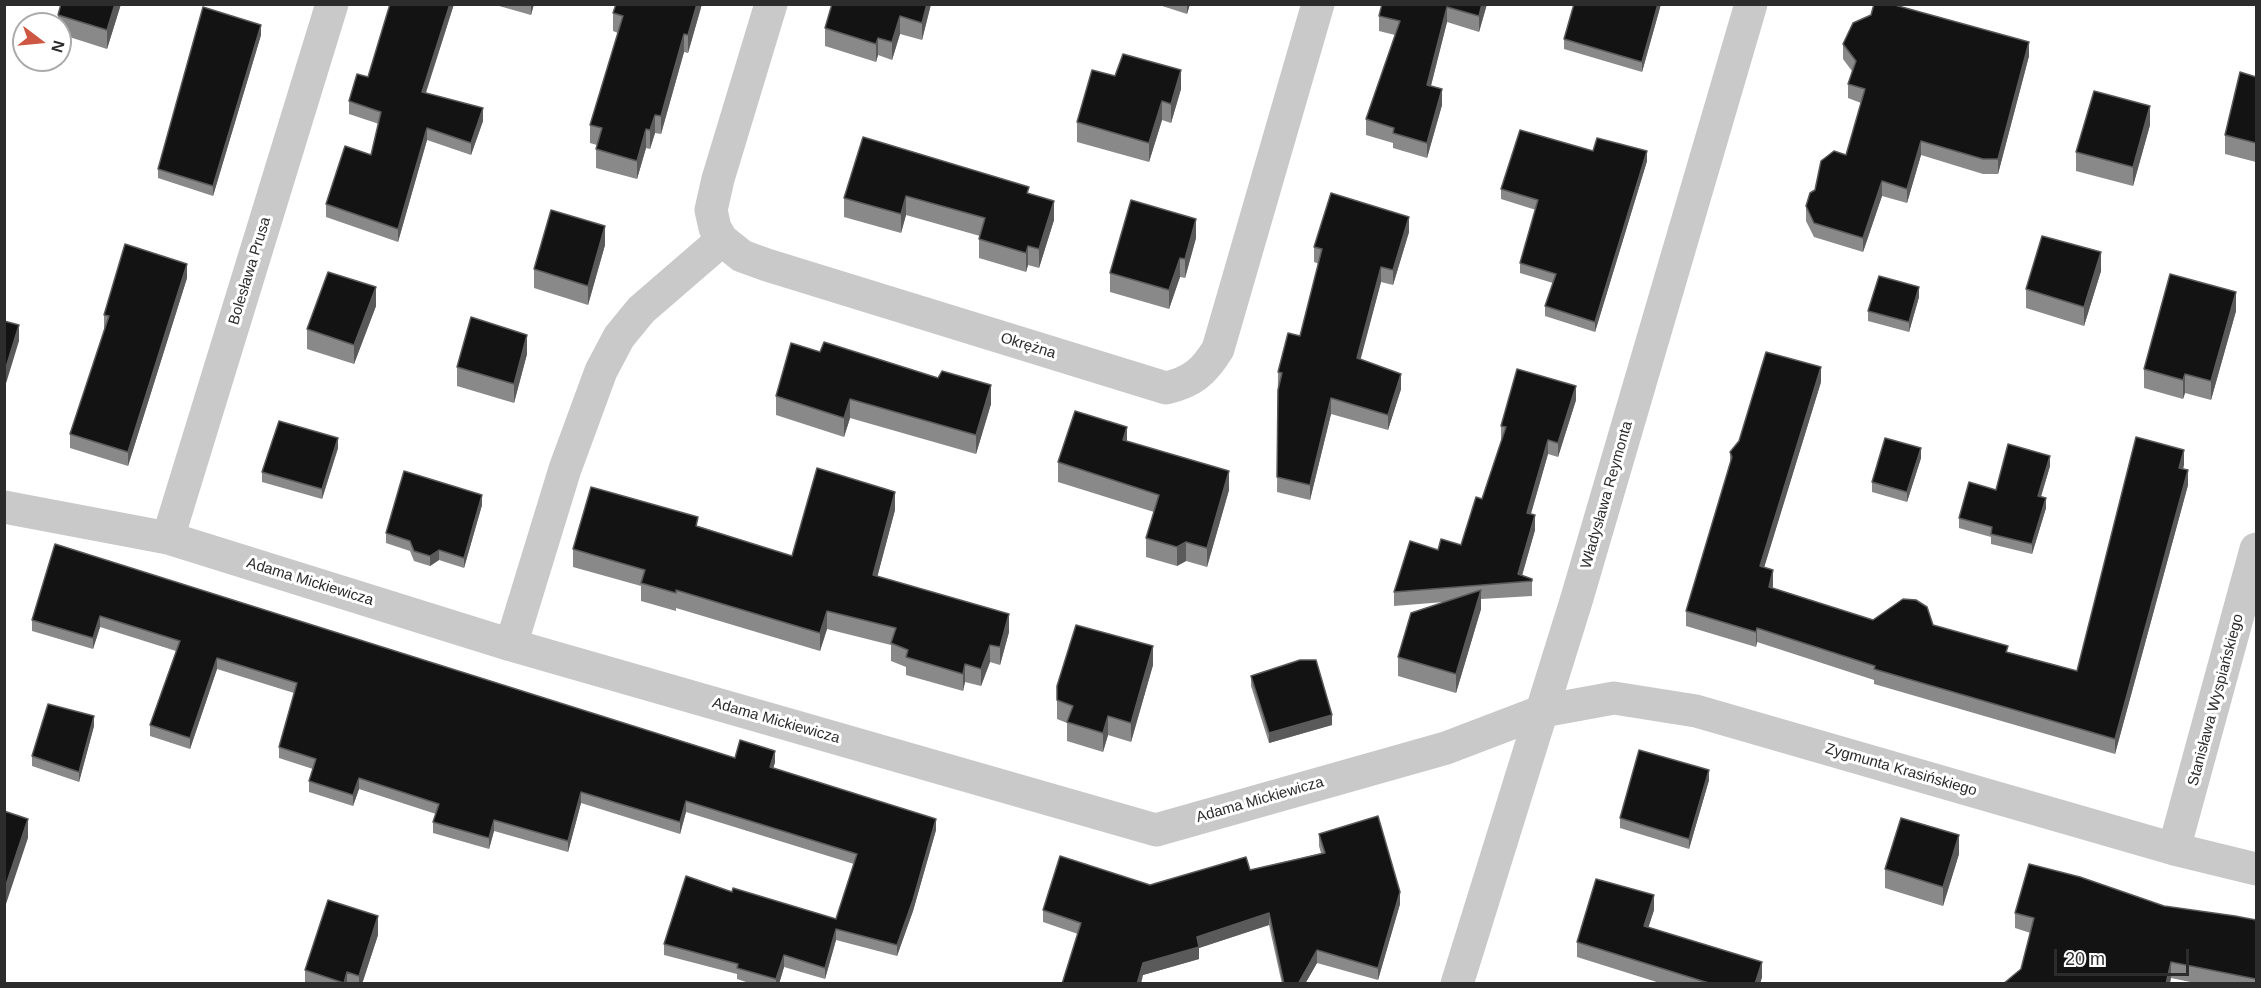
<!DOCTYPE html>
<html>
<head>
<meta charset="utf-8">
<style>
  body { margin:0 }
  #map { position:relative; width:2261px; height:988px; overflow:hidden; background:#fff; font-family:Arial,sans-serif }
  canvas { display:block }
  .frame { position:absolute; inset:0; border:6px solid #2c2c2c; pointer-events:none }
  .north { position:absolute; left:12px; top:12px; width:60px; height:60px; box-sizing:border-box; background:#fff; border:2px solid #ababab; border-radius:50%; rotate:106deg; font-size:16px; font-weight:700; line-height:24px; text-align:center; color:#2c2c2c }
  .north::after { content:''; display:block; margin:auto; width:21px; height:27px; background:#ce5744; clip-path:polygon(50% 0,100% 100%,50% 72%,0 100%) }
  .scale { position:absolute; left:2054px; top:949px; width:135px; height:27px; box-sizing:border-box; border:3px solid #2c2c2c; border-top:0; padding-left:8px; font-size:18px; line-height:21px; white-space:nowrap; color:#2c2c2c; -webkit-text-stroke:4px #fff; paint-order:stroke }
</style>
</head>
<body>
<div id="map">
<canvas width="2261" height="988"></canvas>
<div class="frame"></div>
<div class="north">N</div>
<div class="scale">20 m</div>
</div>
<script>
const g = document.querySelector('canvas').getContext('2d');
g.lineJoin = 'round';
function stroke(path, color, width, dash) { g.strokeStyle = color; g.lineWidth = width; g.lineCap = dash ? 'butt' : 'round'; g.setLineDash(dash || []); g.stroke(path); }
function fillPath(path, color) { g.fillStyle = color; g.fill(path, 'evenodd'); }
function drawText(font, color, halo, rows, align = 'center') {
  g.font = font + ' Arial,sans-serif'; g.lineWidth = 6; g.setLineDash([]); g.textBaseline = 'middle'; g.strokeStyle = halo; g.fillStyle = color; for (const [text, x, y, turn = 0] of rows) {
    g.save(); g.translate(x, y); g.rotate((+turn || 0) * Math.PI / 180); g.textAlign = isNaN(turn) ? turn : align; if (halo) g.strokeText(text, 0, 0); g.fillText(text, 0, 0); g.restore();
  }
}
stroke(new Path2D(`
  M771,4L718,179L711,210L715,228L722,240L742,256L767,265L1166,388C1192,382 1204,372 1218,349L1318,4
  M4,507L168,538L511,645L1156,830L1446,748L1543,711L1614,698L1696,711L2174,849L2256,869
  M168,538L332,4
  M511,645L565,469L601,371L619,337L641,310L722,240
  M2174,849L2256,549
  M1457,984L1577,598L1751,4`), '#c9c9c9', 33);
fillPath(new Path2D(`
  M61,4H121L107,49L60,34V24H58V15Z
  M390,4H454L426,93L483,121L471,155L427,140L398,242L326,217V204L371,155L379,124L349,114V101L368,77Z
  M492,4H534L531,15Z
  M702,4L688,53L684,52L661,134L655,133L650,149L646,148L637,179L596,168V149L597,145L590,143V125L618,33L613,31V13Z
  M832,4H931L922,40L900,34L892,60L878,55L876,62L825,46V28Z
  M1156,4H1190L1187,14Z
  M1382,4H1487L1479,32L1447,22L1431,86L1442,105L1427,158L1393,148V143L1366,135V119L1395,35L1379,31V16Z
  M1574,4H1661L1642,72L1564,49V39Z
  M261,35L213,196L158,178V169Z
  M1843,44L2029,56L1998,174H1983L1921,155L1907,203L1882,196L1863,252L1814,237L1806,221V206L1815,190L1846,155L1861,103L1848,98V84L1852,71L1843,59Z
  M1115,76L1181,89L1171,123L1162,120L1149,162L1077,142V122Z
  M2256,77V162L2225,154V135Z
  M2150,125L2133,186L2076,171V152Z
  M1593,151L1647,161L1595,332L1545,316V306L1553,283L1520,273V263L1536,210L1501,199V189Z
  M1029,193L1054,220L1039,268L1028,265L1026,272L979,258V239L980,236L906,215L901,233L844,217V198Z
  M1409,232L1393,285L1381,282L1360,359L1401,389L1388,430L1331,414L1310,500L1277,492L1278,372L1300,336L1319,264L1314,262V247Z
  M1196,238L1185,278L1180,277L1169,309L1110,292V273Z
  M605,245L588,305L534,288V269Z
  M2101,271L2084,326L2026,308V289Z
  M187,278L128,466L70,448V434L105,329L104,328V315Z
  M1919,297L1909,332L1868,321V311Z
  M376,306L354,364L307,349V329Z
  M2236,311L2211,400L2185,393L2183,399L2144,388V369Z
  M527,354L514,403L457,386V367Z
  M1821,382L1764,567L1773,585V588L1873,620L1933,625L2008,652L2077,671L2184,465L2183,469L2188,485L2115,754L1874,684V680L1757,642L1756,647L1686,626V611L1730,465V452Z
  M776,396L991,404L976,454L850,418L844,437L776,415Z
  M1576,400L1558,457L1548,454L1531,514L1535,530L1522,576L1532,579V596L1481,599V609L1456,693L1398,676V657L1444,602L1394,606V592L1438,550L1461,545L1482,499L1502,440H1501V426Z
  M1127,442L1229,490L1207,567L1186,561L1177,566L1146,557V538L1154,512L1058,482V462Z
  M338,448L322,499L262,482V472Z
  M1921,458L1907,502L1872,492V482Z
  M2050,466L2041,497L2046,508L2032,554L1991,544V537L1959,528V518L1996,490Z
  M482,505L464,568L439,560L430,566L414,561L410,551L386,543V533Z
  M895,510L877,577L1009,632L1000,665L990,662L981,686L965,682L963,691L906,675V667L891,661V645L827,629L820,651L676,608V611L641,601V586L573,567V549L698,526L792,556Z
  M55,544L735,758L775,762L773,769L936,830L913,911L897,956L836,940L825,979L784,967L779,984H752L737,979V974L664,955V944L732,892L836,919L854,864L686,812L680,834L581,803L568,852L494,831L489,849L433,833V822L436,814L359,789L353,806L309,792V781L313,769L279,758V747L294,693L217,669L190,749L150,736V725L176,651L100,627L93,649L32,631V620Z
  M1153,665L1131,742L1108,735L1103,752L1067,741V723L1057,719V686Z
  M1251,676L1332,725L1269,743L1251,686Z
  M94,726L79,782L32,766V756Z
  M1709,780L1689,849L1620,828V818Z
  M1319,834L1400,904L1378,980L1317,963L1305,984H1282L1269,925L1199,948V959L1143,975L1078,934L1043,922V910L1150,885L1250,870L1321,853L1319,846Z
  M1959,854L1943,906L1885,888V869Z
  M2164,906L2256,920V984H2200L2171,978L2015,928V913Z
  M1654,910L1648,928L1762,977L1760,984H1663L1577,957V942Z
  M378,935L362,984H305V970Z`), '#898989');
fillPath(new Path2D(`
  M115,4H121L107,49V30Z
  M450,4H454L422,104V92Z
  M531,4H534L531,15Z
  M697,4H702L688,53V35Z
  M927,4H931L922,40V23Z
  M1187,4H1190L1187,14Z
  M1482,4H1487L1479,32V16Z
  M1658,4H1661L1642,72V62Z
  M1447,7V22L1427,101V85Z
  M900,16V34L892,60V42Z
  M261,25V35L213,196V186Z
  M684,34V52L661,134V116Z
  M878,38V55L876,62V44Z
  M2029,42V56L1998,174V159Z
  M1181,70V89L1171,123V104Z
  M1442,89V105L1427,158V143Z
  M1162,101V120L1149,162V143Z
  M2150,106V125L2133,186V167Z
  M483,108V121L471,155V143Z
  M655,115V133L650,149V130Z
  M427,128V140L398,242V229Z
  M646,129V148L637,179V161Z
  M1921,141V155L1907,203V189Z
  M1647,151V161L1595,332V322Z
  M1882,181V196L1863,252V238Z
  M906,196V215L901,233V214Z
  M1054,201V220L1039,268V249Z
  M1409,217V232L1393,285V270Z
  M1196,219V238L1185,278V259Z
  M605,226V245L588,305V286Z
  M1028,246V265L1026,272V253Z
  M2101,252V271L2084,326V307Z
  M1180,258V277L1169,309V290Z
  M187,264V278L128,466V452Z
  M1381,267V282L1357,373V358Z
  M376,287V306L354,364V345Z
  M1919,287V297L1909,332V322Z
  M2236,292V311L2211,400V381Z
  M19,325V341L4,390V374Z
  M527,335V354L514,403V384Z
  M1821,367V382L1760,581V566Z
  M1401,374V389L1388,430V415Z
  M2185,374V393L2183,399V380Z
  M991,385V404L976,454V435Z
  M1576,386V400L1558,457V443Z
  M1331,398V414L1310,500V485Z
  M850,399V418L844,437V418Z
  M1127,427V446L1123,440Z
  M338,438V448L322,499V489Z
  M1548,440V454L1527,527V513Z
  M1921,448V458L1907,502V492Z
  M2184,450V465L2179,483V468Z
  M2050,456V466L2038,506V496Z
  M2188,470V485L2115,754V739Z
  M1229,471V490L1207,567V548Z
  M895,492V510L873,593V575Z
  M482,495V505L464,568V558Z
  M2046,498V508L2032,554V544Z
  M1535,515V530L1520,582L1518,574Z
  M1186,542V561L1177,566V547Z
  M439,550V560L430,566V556Z
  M1773,570V585L1769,601V587Z
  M1481,590V609L1456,693V674Z
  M827,611V629L820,651V633Z
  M1009,614V632L1000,665V647Z
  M100,616V627L93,649V638Z
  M1757,628V642L1756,647V632Z
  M990,645V662L981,686V669Z
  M1153,646V665L1131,742V723Z
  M217,658V669L190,749V738Z
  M965,664V682L963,691V674Z
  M1332,715V725L1269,743V733Z
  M94,716V726L79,782V772Z
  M1108,716V735L1103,752V733Z
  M775,751V762L770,779V767Z
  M1709,770V780L1689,849V839Z
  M359,778V789L353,806V795Z
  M581,792V803L568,852V841Z
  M686,801V812L680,834V822Z
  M28,819V838L4,910V891Z
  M936,819V830L913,911L897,956V945Z
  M494,820V831L489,849V838Z
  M1959,835V854L1943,906V887Z
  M1400,892V904L1378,980V968Z
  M1654,895V910L1644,941V926Z
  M1269,913V925L1199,948V959L1143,975L1141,984H1137L1143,963L1197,937Z
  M378,916V935L362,984H359V976Z
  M836,929V940L825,979V968Z
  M1317,950V963L1305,984H1298Z
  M784,955V967L779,984H776V979Z
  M1762,962V977L1760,984H1755Z
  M2171,962V978L2170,984H2166Z
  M347,972V984H344V983Z`), '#5a5a5a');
const building = new Path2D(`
  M61,4H115L107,30L58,15Z
  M390,4H450L422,92L483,108L471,143L427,128L398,229L326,204L345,146L371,155L381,112L349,101L357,74L368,77Z
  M616,4H697L688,35L684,34L661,116L655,115L650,130L646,129L637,161L596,149L602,128L590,125L623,16L613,13Z
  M832,4H927L922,23L900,16L892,42L878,38L876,44L825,28Z
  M1382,4H1482L1479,16L1447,7L1427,85L1442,89L1427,143L1393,133L1394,128L1366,119L1400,21L1379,16Z
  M1574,4H1658L1642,62L1564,39Z
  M1874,4H1891L2029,42L1998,159H1983L1921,141L1907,189L1882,181L1863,238L1814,223L1806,206L1810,193L1815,190L1821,161L1834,151L1846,155L1865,89L1848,84L1856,61L1843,44L1853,23L1871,15Z
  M203,7L261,25L213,186L158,169Z
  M1123,54L1181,70L1171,104L1162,101L1149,143L1077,122L1092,70L1115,76Z
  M2240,72L2256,77V143L2225,135Z
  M2094,91L2150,106L2133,167L2076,152Z
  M1520,130L1593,151L1597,138L1647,151L1595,322L1545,306L1556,274L1520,263L1538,200L1501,189Z
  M863,137L1029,187L1027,193L1054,201L1039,249L1028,246L1026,253L979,239L985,218L906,196L901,214L844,198Z
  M1331,193L1409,217L1393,270L1381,267L1357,358L1401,374L1388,415L1331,398L1310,485L1277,477L1278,390L1282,373L1278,372L1288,333L1300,336L1322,249L1314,247Z
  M1131,200L1196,219L1185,259L1180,258L1169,290L1110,273Z
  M551,210L605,226L588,286L534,269Z
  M2042,236L2101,252L2084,307L2026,289Z
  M125,244L187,264L128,452L70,434L109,316L104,315Z
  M328,272L376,287L354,345L307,329Z
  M2170,274L2236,292L2211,381L2185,374L2183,380L2144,369Z
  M1879,276L1919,287L1909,322L1868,311Z
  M471,317L527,335L514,384L457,367Z
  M4,321L19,325L4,374Z
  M824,342L938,378L942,371L991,385L976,435L850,399L844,418L776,396L791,343L820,352Z
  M1766,352L1821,367L1760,566L1773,570L1769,587L1873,620L1903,599L1916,600L1927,607L1933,625L2008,646L2006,652L2077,671L2136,437L2184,450L2179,468L2188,470L2115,739L1874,669L1875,666L1757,628L1756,632L1686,611L1732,457L1730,452L1739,441Z
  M1517,369L1576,386L1558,443L1548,440L1527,513L1535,515L1518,574L1532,579V581L1394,592L1410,541L1438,550L1441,539L1461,545L1476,497L1482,499L1506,427L1501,426Z
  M1075,411L1127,427L1123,440L1229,471L1207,548L1186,542L1177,547L1146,538L1159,495L1058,462Z
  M279,421L338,438L322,489L262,472Z
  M1885,438L1921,448L1907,492L1872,482Z
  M2008,444L2050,456L2038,496L2046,498L2032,544L1991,534L1992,527L1959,518L1969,482L1996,490Z
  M817,468L895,492L873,575L1009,614L1000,647L990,645L981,669L965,664L963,674L906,657L908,650L891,643L896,628L827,611L820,633L676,590V593L641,583L645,570L573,549L591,487L698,517L696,526L792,556Z
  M404,471L482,495L464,558L439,550L430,556L414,551L410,541L386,533Z
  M55,544L735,758L740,740L775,751L770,767L936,819L913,900L897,945L836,929L825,968L784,955L776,979L737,968L738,964L664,944L686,876L732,892L733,888L836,919L857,854L686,801L680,822L581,792L568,841L494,820L489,838L433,822L439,804L359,778L353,795L309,781L316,759L279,747L297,683L217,658L190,738L150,725L180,641L100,616L93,638L32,620Z
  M1481,590L1456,674L1398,657L1411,613Z
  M1076,625L1153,646L1131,723L1108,716L1103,733L1067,722L1073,706L1057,700V686Z
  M1300,660H1316L1332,715L1269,733L1251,676Z
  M48,704L94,716L79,772L32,756Z
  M1639,750L1709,770L1689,839L1620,818Z
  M4,811L28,819L4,891Z
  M1378,816L1400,892L1378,968L1317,950L1298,984H1284L1269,913L1197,937L1199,947L1143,963L1137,984H1062L1081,923L1043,910L1060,856L1150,885L1246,857L1250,870L1325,853L1319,834Z
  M1901,818L1959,835L1943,887L1885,869Z
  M2029,864L2080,877L2164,906L2235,916L2256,920V979L2171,962L2166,984H2003L2021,969L2034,918L2015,913Z
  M1596,879L1654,895L1644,926L1762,962L1755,984H1712L1577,942Z
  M328,900L378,916L359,976L347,972L344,983L305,970Z`);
fillPath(building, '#131313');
stroke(building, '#5a5a5a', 1.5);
drawText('15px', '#2c2c2c', '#fff', [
  ["Bolesława Prusa",250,271,-73],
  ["Okrężna",1028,346,17],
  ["Władysława Reymonta",1607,495,-74],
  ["Adama Mickiewicza",310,582,17],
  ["Stanisława Wyspiańskiego",2216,700,-75],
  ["Adama Mickiewicza",776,721,16],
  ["Zygmunta Krasińskiego",1901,770,16],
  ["Adama Mickiewicza",1260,800,-16]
]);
</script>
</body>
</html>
